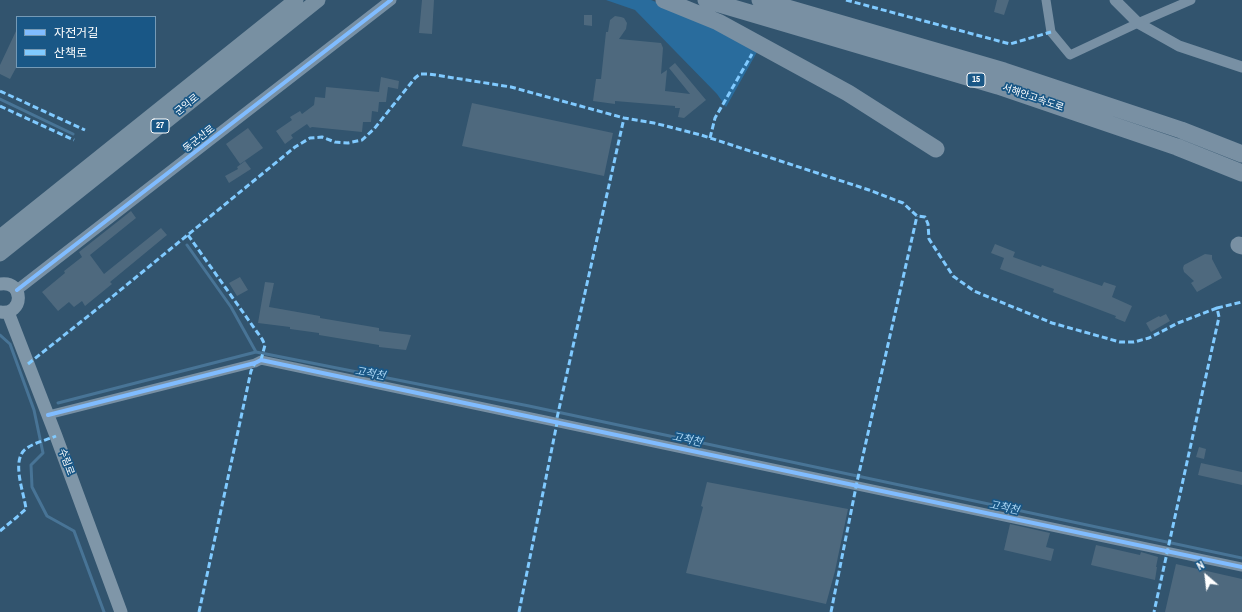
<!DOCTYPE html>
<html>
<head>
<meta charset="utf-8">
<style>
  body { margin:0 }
  #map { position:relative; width:1242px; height:612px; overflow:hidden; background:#32546e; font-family:"Archivo Narrow","Noto Sans KR",sans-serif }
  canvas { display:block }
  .legend { position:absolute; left:16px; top:16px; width:140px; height:52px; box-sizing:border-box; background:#195786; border:1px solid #759ab6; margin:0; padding:5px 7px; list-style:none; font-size:12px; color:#fff }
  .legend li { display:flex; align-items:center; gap:8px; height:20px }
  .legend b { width:20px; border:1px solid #759ab6 }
  .north { position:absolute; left:1186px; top:556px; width:40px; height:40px; -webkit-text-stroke:3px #195786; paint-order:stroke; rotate:332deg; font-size:11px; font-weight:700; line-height:16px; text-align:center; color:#fff }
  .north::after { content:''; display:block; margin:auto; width:14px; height:18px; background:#fff; clip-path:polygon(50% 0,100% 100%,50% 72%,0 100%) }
</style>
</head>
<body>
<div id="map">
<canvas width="1242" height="612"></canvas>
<ul class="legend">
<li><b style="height:5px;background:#80bcff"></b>자전거길</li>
<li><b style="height:5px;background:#80caff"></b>산책로</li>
</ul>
<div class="north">N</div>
</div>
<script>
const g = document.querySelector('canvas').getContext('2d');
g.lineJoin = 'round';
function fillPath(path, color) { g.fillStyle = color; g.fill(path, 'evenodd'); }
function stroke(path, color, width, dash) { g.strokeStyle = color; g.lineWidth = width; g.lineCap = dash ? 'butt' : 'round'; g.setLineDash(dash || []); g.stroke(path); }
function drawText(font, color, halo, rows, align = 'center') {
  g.font = font + ' "Archivo Narrow","Noto Sans KR",sans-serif'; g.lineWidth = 3.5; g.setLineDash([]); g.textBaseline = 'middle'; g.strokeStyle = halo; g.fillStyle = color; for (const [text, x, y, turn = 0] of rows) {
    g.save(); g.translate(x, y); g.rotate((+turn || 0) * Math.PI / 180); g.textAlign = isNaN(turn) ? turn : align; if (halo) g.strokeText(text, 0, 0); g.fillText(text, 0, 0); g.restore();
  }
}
fillPath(new Path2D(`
  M606,0H651L701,20L757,52L726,107L717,94L635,10Z`), '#296c9d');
stroke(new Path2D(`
  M0,99L73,134
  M187,245L231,307L256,352L529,406L1242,558
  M0,335L10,344L34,410L43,453L31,465L32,487L47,516L74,531L104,612
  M58,403L256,352`), '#487496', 3);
fillPath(new Path2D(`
  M422,0H434L432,34L419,33Z
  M997,0H1009L1004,15L994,12Z
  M584,15H592V26L584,25Z
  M615,16L621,17L624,18L627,23L626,29L619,39L661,43L663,48L661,74L667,70L665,91L690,94L669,68L675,63L706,100L684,118L678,117L680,108H675V106L615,101V104L593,101L596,79H601L606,32H608L610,20Z
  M17,29V66L10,79L0,74V65Z
  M381,77L399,81L398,89L388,87L386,102H379L378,112L372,111L371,122H363L362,132L312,127L310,128L307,124L291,135L293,138L285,144L276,131L292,120L290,117L300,111L302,114L314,105L315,97L325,98L326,87L379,92Z
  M472,103L613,133L604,176L462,146Z
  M248,128L263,148L240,164L226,144Z
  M245,161L251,169L229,183L225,176L238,169L237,167Z
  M131,211L136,218L90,255L104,274L161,228L167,235L110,282L112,284L85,306L82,301L74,307L69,302L58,311L42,292L65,273L64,271L82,257L79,252Z
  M995,244L1015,252L1013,257L1041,267L1042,265L1102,286L1104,282L1116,286L1112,297L1132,306L1125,322L1115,318L1116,316L1053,292L1054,289L1000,269L1004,258L991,253Z
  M1205,254L1212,255V259L1222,278L1197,292L1191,283L1194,281L1184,272L1183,268L1184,265Z
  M240,277L248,290L237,296L229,283Z
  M265,282L274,283L269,307L320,316V318L379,328V331L411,335L406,350L379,347V345L319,335V333L290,329V327L258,323Z
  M1166,314L1170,321L1151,332L1146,323L1159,316L1160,317Z
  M1199,447L1206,449L1204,459L1196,457Z
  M1201,463L1242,472V485L1198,475Z
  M707,482L848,509L835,571L826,604L686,573L703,507L701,506Z
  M1010,524L1050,533L1046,547L1054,549L1051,561L1004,550Z
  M1096,545L1140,555L1141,552L1158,557L1156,567H1157L1155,580L1091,565Z
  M1176,564L1242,579V612H1165Z`), '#4e697e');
stroke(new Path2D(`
  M1046,0L1051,32L1070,55L1138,23L1191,0
  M48,415L255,363L261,360L1242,567`), '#7890a4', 9);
stroke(new Path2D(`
  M1115,0L1138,23L1179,46L1242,67
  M17,290L391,0`), '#7890a4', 11);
stroke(new Path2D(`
  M0,284C25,280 24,316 0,312
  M8,312L56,436L121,612`), '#7f96a8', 13);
stroke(new Path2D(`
  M0,237L296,0
  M0,254L318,0`), '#7890a2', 15);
stroke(new Path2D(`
  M664,0L718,22L848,93L936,149
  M706,0L998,86L1177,147L1242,173
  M760,0L1004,71L1181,130L1242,154
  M1239,245L1242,246`), '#7990a3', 17);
stroke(new Path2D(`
  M846,0L1010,44L1051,32
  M0,91L85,130
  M0,106L74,140
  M710,138L715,118L752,54
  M188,235L262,339L265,345L261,360
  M1217,308L1242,302
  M28,364L107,301L295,147L310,138L322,137L335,142L348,143L362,140L374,129L415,78L420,74H429L511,87L624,118L654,123L701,135L869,190L903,203L917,216L925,217L928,224L929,239L953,276L974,291L1052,323L1120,342H1134L1149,338L1178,323L1217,308L1219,317L1154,612
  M0,531L17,517L26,509C24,492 10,459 27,448C36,442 47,440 56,436
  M199,612L251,371L255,363
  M519,612L557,423V418L624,118
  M831,612L857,482L917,216`), '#80caff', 3, [6, 3]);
stroke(new Path2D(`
  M17,290L391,0
  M48,415L255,363L261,360L1242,567`), '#80bcff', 4);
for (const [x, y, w] of [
  [976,80,18],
  [160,126,18]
]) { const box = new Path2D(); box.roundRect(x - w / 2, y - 7, w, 14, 3); g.fillStyle = '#195786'; g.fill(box); stroke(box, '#fff', 1); }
drawText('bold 9px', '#fff', null, [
  ["15",976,80],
  ["27",160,126]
]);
drawText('10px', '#fff', '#195786', [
  ["서해안고속도로",1033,98,19],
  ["군익로",187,105,-39],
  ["동군산로",199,139,-38],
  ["수림로",66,462,70]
]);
drawText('italic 11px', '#abd6f4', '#195786', [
  ["고척천",370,374,11],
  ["고척천",687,440,12],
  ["고척천",1004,508,12]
]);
</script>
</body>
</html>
